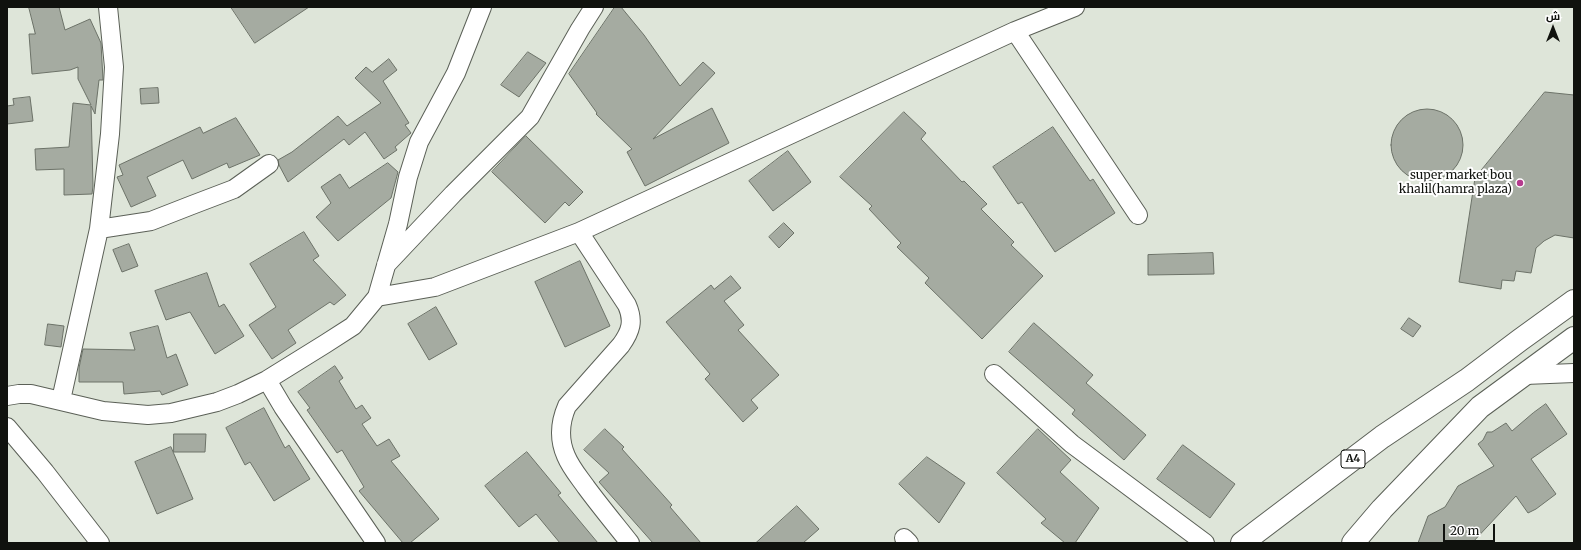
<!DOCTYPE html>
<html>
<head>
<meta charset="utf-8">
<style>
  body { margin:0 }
  #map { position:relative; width:1581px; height:550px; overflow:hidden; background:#dee5d9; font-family:Merriweather,Cairo,serif }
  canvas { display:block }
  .frame { position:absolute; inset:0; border:8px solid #10120e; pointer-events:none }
  .north { position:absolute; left:1533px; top:8px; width:40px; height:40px; -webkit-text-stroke:3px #fff; paint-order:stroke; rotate:0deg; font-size:11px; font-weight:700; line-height:16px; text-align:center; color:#10120e }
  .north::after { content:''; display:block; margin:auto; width:14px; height:18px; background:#10120e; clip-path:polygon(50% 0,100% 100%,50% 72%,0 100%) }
  .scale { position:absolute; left:1443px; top:524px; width:52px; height:18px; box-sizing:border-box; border:2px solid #10120e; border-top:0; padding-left:5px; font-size:12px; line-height:14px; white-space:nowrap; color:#10120e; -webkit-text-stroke:3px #fff; paint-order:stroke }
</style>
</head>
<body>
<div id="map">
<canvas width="1581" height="550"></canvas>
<div class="frame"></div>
<div class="north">ش</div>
<div class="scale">20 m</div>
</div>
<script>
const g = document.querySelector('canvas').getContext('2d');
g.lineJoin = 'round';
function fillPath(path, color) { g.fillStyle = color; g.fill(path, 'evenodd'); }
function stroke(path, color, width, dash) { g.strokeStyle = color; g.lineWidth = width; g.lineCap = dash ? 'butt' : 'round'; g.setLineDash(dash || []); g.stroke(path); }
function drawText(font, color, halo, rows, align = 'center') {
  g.font = font + ' Merriweather,serif'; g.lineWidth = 4; g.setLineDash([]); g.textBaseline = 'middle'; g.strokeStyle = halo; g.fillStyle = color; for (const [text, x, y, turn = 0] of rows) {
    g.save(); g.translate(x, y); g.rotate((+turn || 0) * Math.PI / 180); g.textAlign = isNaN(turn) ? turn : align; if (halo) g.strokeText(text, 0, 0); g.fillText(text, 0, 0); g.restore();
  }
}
const building = new Path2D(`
  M29,7H59L65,30L90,19L101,43L103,80H99L95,114L91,106L93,186L92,194L64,195V169L36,170L35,149L69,147L73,103L91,105L78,79V67L70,70L32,74L29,34H35Z
  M231,7H309L255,43Z
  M615,7H621L644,35L680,86L703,62L715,73L653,139L712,108L729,143L645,186L627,152L632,149L596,114L597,113L569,74Z
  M528,52L546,63L519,97L501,85Z
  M389,59L397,70L383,81L409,123L405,125L411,133L395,147L397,150L384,159L365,132L349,145L344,139L288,182L279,165L278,160L292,152L338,116L347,126L381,103L355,78L366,67L372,72Z
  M158,88L159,103L141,104L140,89Z
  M1545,92L1574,95V238L1555,235L1544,241L1536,248L1531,273L1516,271L1514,281L1502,280L1501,289L1459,282L1475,178Z
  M30,97L33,121L7,124V106L14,105L13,99Z
  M1391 145a36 36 0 1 1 72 0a36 36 0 1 1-72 0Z
  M904,112L926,133L921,139L962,182L964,181L987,204L981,209L1014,242L1011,245L1043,276L982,339L925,283L929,278L897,247L901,243L869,209L872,206L840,177Z
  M236,118L260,155L229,168L227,163L192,179L183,160L147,177L156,196L131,207L117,177L123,175L119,165L200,127L203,133Z
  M1053,127L1090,181L1093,179L1115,213L1055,252L1022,202L1018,204L993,167Z
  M526,136L583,192L569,206L565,202L545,223L492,172Z
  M788,151L811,182L773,211L749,181Z
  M388,163L398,172L391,198L338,241L316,217L331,203L321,187L340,174L349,188Z
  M784,223L794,233L779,248L769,237Z
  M304,232L319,256L313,260L346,295L334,305L330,302L288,330L296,343L272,359L249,325L276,307L250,264Z
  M129,244L138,266L122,272L113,250Z
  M1213,253L1214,274L1148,275V255Z
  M580,261L610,326L565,347L535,282Z
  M207,273L219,307L224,304L244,336L215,354L190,312L166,320L155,291Z
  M731,276L741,288L724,301L744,325L738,330L779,375L751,400L758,408L743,422L705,379L710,374L666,322L711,285L714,289Z
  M436,307L457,344L429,360L408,324Z
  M1409,318L1421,326L1413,337L1401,329Z
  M1034,323L1093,375L1086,383L1146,435L1124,460L1072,414L1075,410L1009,352Z
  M48,324L64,326L61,347L45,345Z
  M158,326L167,358L176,354L188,385L162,395L160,391L124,394L123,382H79V368L83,349L135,350L130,333Z
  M335,366L343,378L339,381L356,409L362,405L371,418L362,424L377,446L389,439L400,456L391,461L439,519L410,543H403L359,491L364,487L342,450L337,453L307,410L310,408L298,392Z
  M1546,404L1567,434L1531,459L1556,494L1536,509L1528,513L1516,496L1472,543H1418L1428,516L1445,507L1458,486L1494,466L1478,444L1483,440L1487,432H1492L1506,423L1512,431L1533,413Z
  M264,408L285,448L289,445L310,479L274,501L250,462L245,465L226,428Z
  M605,429L624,447L622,449L672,505L670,507L701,543H653L599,482L609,473L584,450Z
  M1038,429L1071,460L1060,472L1099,508L1075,543H1065L1041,523L1046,519L997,473Z
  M174,434H206L205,452H174Z
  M1183,445L1235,484L1210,518L1157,479Z
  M171,447L193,499L157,514L135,462Z
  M527,452L561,493L558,495L598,543H560L536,514L519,527L485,486Z
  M927,457L965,483L939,523L899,484Z
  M797,506L819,529L803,543H756Z`);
fillPath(building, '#a5aba1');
stroke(building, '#6c7268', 1);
const minor = new Path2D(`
  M1015,31L1138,215
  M99,229L151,221L192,205L234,189L269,164
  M579,232L627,305C634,321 631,331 621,345L567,406C560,422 559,440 566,456C571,468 579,477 586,487C600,506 615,524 630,543
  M386,265L453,194L530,117L580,29L594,7
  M377,297L398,224L408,177L419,142L456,73L482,7
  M994,374L1072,444L1205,543
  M1525,375L1574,373
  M267,380L283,407L376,543
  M7,396L19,394H31L103,411L148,415L171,413L217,402L238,394L267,380L325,344L353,326L377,297L435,287L579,232L1015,31L1075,7
  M61,400L99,229L110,134L114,67L108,7
  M7,427L45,472L100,543
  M904,538L909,543`);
const highway = new Path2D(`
  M1242,543L1382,437L1467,380L1520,340L1574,301
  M1353,543L1382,509L1480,407L1574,338`);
stroke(minor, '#5b6057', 20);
stroke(highway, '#5b6057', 24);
stroke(minor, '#fff', 18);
stroke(highway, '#fff', 22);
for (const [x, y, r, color] of [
  [1520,183,4,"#b53b8e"]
]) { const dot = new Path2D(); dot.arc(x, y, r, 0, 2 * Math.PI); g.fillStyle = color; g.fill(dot); stroke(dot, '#fff', 1.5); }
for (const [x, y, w] of [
  [1353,459,24]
]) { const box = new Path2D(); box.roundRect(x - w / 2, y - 9, w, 18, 3); g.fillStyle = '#fff'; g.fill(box); stroke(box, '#10120e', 1); }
drawText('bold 11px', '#10120e', null, [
  ["A4",1353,459]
]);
drawText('12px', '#10120e', '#fff', [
  ["super market bou",1512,176],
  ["khalil(hamra plaza)",1512,190]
], 'right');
</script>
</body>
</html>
